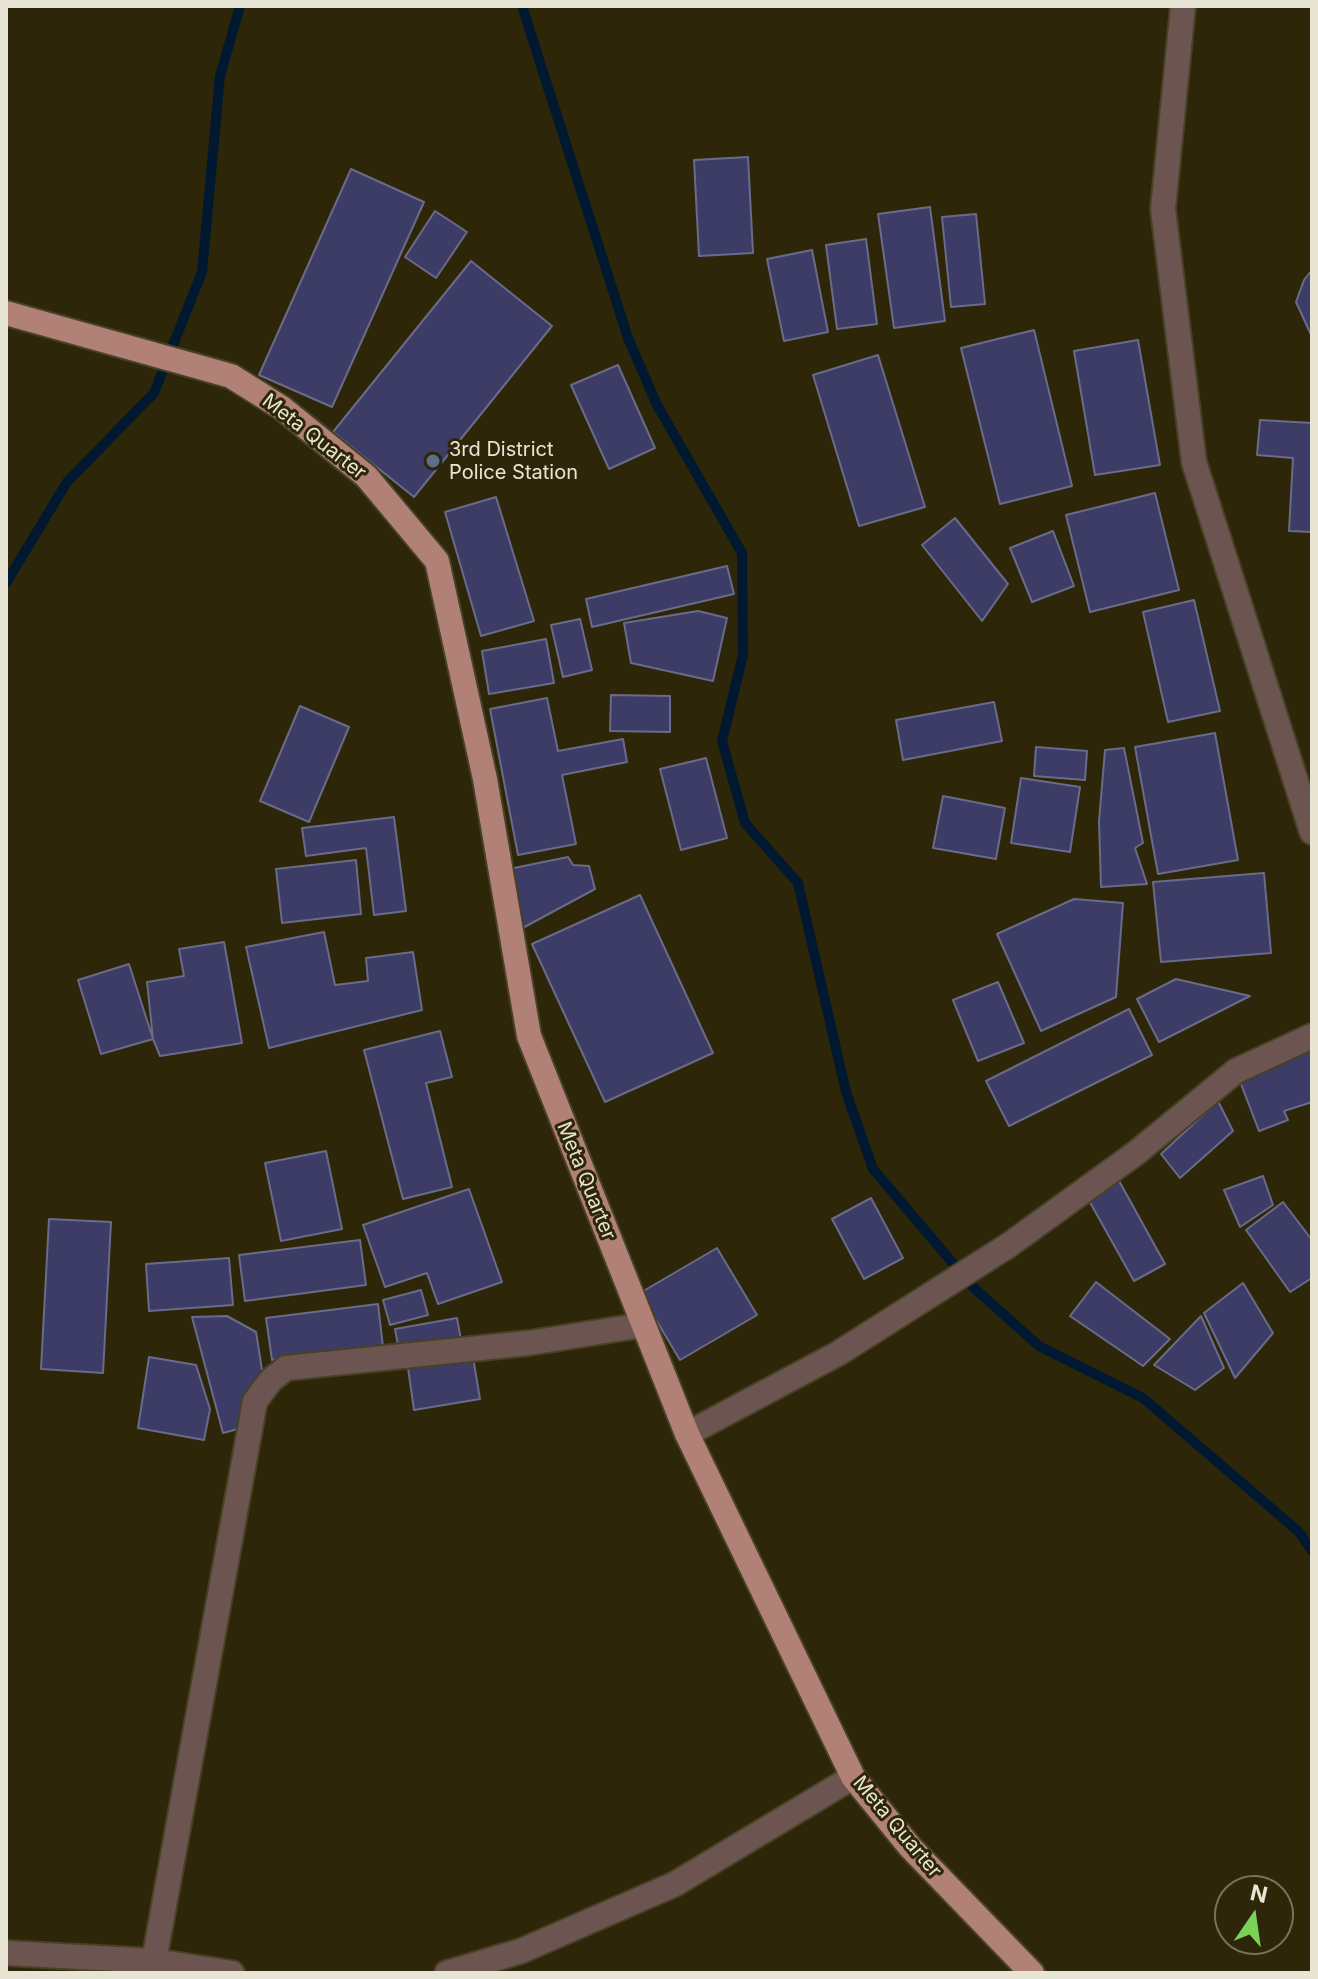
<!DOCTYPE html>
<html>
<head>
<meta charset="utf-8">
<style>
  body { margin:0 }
  #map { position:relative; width:1318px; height:1979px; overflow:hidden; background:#2d2609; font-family:Inter,sans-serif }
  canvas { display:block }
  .frame { position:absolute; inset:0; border:8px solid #e9e5d4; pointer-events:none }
  .north { position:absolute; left:1214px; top:1875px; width:80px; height:80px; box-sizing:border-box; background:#2d2609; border:2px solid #78725a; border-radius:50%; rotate:13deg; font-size:22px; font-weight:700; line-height:32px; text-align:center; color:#e9e5d4 }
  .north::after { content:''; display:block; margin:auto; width:28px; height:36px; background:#79d157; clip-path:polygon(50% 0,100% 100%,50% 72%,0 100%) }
</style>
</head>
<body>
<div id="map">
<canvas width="1318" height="1979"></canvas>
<div class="frame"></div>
<div class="north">N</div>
</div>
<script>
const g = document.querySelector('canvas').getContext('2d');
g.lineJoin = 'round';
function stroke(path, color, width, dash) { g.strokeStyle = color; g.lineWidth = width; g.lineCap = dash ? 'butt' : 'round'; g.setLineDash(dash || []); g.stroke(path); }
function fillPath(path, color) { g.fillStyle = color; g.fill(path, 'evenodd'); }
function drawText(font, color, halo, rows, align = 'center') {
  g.font = font + ' Inter,sans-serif'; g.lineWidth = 6; g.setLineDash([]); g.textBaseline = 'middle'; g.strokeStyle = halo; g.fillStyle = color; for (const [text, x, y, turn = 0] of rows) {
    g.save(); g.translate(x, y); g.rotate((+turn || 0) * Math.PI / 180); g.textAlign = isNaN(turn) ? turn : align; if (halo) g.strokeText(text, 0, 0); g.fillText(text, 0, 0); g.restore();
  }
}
stroke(new Path2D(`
  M522,6L628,338L657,405L742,553L743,655L722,741L745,823L798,883L846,1092L873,1169L974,1288L1039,1346L1143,1398L1299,1532L1312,1551
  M6,583L67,482L154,393L202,272L220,76L240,6`), '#001930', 10);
const building = new Path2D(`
  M748,157L753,253L699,256L694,160Z
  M351,169L424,202L332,407L259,375Z
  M930,207L945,321L894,328L878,214Z
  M435,211L467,232L436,278L405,257Z
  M976,214L985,304L951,307L942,217Z
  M866,239L877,324L837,329L826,245Z
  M812,250L828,332L784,341L767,259Z
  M471,261L552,326L414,497L333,432Z
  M1312,270V337L1296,302L1304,280Z
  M1034,330L1072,486L1000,504L961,348Z
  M1138,340L1160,465L1095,475L1074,351Z
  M878,355L925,507L859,526L813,375Z
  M618,365L655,448L609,469L571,385Z
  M1312,419V532L1289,531L1293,458L1257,455L1260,420L1312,423Z
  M1155,493L1179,590L1090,612L1066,515Z
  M496,497L534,621L481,636L445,512Z
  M955,518L1008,584L982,621L922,545Z
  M1053,531L1074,586L1032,602L1010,548Z
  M727,566L734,594L592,627L586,599Z
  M1194,600L1220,711L1168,722L1143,612Z
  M698,611L727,618L713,681L631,663L624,623Z
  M580,619L592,670L563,677L551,625Z
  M546,639L554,683L489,694L482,651Z
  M611,695L670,696V732L610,731Z
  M547,698L558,751L623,739L627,762L562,775L576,844L518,855L490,709Z
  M994,702L1002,741L903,760L896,720Z
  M300,706L349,727L309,822L260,801Z
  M1215,733L1238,860L1158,874L1135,747Z
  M1036,747L1087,751L1085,780L1034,776Z
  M1124,748L1143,843L1135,848L1147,884L1101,887L1099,821L1105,750Z
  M706,758L727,838L681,850L660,769Z
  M1021,778L1080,787L1070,852L1011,843Z
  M943,796L1005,808L996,859L933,848Z
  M394,817L406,911L374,915L366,848L306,856L302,828Z
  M568,857L573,865L589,866L595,889L517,931L504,870Z
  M356,860L361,914L282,923L276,869Z
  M1264,873L1271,953L1161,962L1153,882Z
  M640,895L713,1053L605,1102L532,944Z
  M1074,899L1123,903L1116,997L1041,1031L997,934Z
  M324,932L335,985L368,981L366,958L413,952L422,1010L269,1048L246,947Z
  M224,942L242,1043L160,1056L153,1039L147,982L184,976L179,949Z
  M129,964L153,1039L101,1054L78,980Z
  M1176,979L1250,996L1159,1042L1137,999Z
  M998,982L1024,1043L978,1061L953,1000Z
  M1129,1009L1152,1055L1009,1126L986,1081Z
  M440,1031L452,1077L426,1083L452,1187L403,1199L364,1050Z
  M1308,1044L1312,1051V1102L1284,1111L1288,1120L1259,1131L1236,1071Z
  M1218,1101L1233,1131L1180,1178L1161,1154Z
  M326,1151L342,1229L281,1241L265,1163Z
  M1263,1176L1273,1205L1240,1227L1224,1190Z
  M1118,1179L1165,1264L1134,1281L1087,1197Z
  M469,1189L502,1282L438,1304L427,1273L385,1287L363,1225Z
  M871,1198L903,1258L864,1279L832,1219Z
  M1283,1202L1312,1240V1278L1290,1292L1246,1230Z
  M49,1219L111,1222L103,1373L41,1369Z
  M360,1240L366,1285L245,1301L239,1255Z
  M717,1248L757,1315L680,1360L640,1293Z
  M229,1258L233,1305L149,1311L146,1264Z
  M1096,1282L1170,1339L1143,1366L1070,1316Z
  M1243,1283L1273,1333L1235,1378L1204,1313Z
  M421,1290L428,1315L390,1325L383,1300Z
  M378,1304L383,1347L272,1360L266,1318Z
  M227,1316L256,1332L263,1376L245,1427L223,1433L192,1317Z
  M1201,1316L1224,1368L1195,1390L1154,1365Z
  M457,1318L461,1340L399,1351L395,1329Z
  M149,1357L196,1365L210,1409L204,1440L138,1428Z
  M473,1357L480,1399L414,1410L408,1368Z`);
fillPath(building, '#3c3c66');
stroke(building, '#6a6b88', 2);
const minor = new Path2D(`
  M1183,6L1163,209L1194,462L1312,832
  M687,1434L839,1353L1009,1245L1136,1153L1236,1071L1312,1036
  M6,1953L154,1961L232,1973
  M154,1961L255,1401L271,1380L286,1368L529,1343L643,1325
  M447,1973L521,1951L675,1884L853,1777`);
const major = new Path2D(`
  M6,313L231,376L282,408L366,476L437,561L485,779L529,1036L687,1434L853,1777L910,1847L1032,1973`);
stroke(minor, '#474125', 28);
stroke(major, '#474125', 28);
stroke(minor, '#6c5450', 24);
stroke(major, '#b18178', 24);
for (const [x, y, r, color] of [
  [433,461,8,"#5c6f8a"]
]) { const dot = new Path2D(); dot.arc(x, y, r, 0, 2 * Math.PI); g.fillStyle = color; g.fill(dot); stroke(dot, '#2d2609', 3); }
drawText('20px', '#e9e5d4', '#2d2609', [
  ["Meta Quarter",314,437,38],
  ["Meta Quarter",586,1181,68],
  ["Meta Quarter",897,1827,50]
]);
drawText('20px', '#e9e5d4', '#2d2609', [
  ["3rd District",449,450],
  ["Police Station",449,473]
], 'left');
</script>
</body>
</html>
